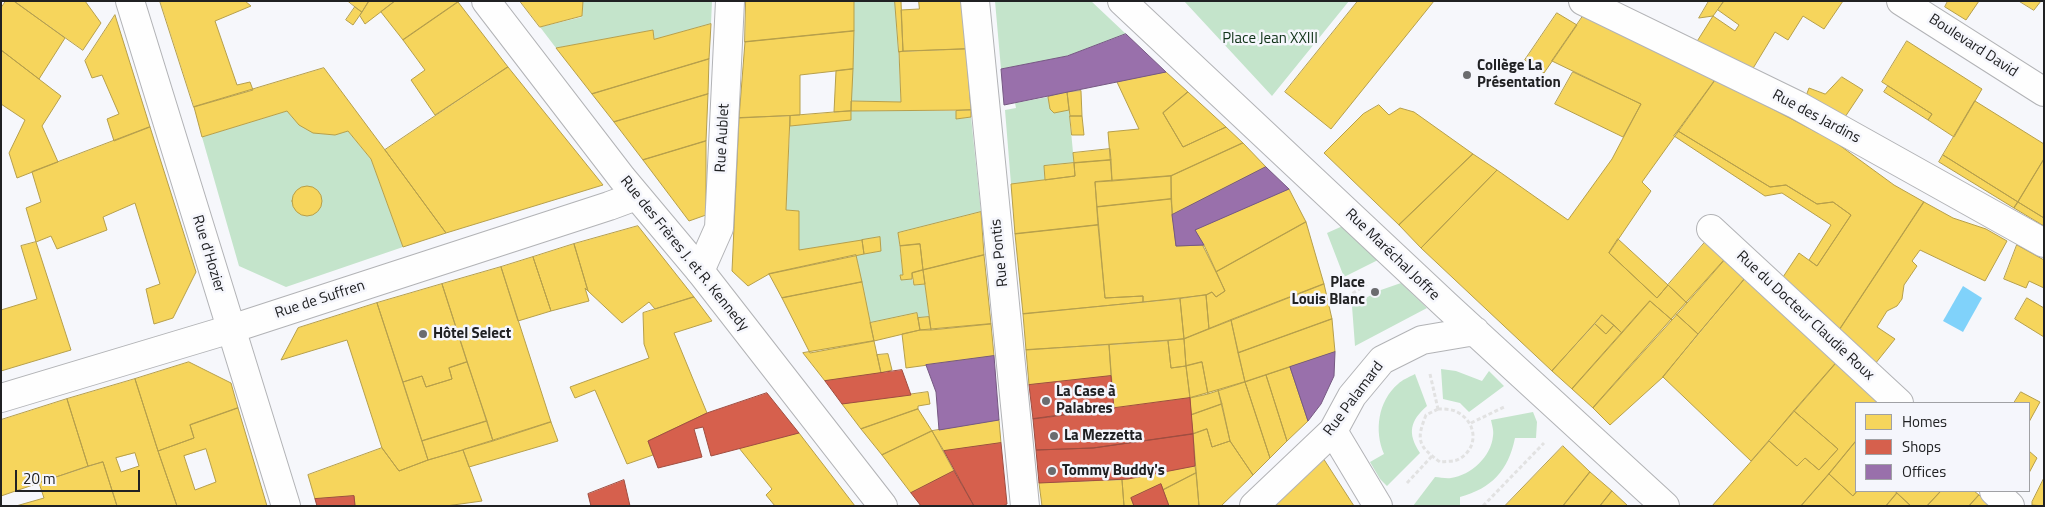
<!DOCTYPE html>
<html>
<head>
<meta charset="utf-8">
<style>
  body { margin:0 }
  #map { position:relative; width:2045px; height:507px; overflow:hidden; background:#f6f7fb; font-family:"Titillium Web",sans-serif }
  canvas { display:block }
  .frame { position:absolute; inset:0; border:2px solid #202123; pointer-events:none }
  .legend { position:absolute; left:1855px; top:402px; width:175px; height:90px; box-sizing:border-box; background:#f5f6fc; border:1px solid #a0a1a5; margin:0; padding:6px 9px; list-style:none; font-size:15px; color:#202123 }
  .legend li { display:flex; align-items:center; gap:10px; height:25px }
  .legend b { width:25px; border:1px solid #a0a1a5 }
  .scale { position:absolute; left:15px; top:470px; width:125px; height:22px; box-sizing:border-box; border:2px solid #202123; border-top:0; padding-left:6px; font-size:15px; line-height:18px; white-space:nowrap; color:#202123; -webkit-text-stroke:4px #f5f6fc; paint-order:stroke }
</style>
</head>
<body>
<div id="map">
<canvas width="2045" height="507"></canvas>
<div class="frame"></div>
<ul class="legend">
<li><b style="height:14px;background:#f6d55c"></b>Homes</li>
<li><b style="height:14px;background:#d6604d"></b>Shops</li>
<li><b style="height:14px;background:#9970ab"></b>Offices</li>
</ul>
<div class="scale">20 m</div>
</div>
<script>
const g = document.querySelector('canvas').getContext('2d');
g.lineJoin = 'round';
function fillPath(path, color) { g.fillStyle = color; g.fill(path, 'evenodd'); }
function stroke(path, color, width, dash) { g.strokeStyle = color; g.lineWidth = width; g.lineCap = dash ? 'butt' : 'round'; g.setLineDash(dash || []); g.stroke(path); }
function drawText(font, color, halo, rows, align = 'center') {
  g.font = font + ' "Titillium Web",sans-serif'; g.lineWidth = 5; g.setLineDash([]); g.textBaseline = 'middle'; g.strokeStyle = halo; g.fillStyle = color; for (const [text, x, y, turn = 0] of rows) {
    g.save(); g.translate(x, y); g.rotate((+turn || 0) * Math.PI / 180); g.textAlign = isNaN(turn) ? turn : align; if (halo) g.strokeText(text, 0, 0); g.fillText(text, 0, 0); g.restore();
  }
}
fillPath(new Path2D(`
  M583,1H712L711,24L654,39L653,30L556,48L540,27L582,17Z
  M854,1H896L901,102L851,101Z
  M995,1H1091L1126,34L1067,56L1001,69Z
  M1184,1H1349L1272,96Z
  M1048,97L1050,108L1054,112L1069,110L1074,163L1044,166L1045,180L1011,184L1005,110L1016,108L1015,103Z
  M287,111C305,132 320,139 348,131L371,159L403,247L286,287L239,266L202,137Z
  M851,111H956V119L971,117L981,212L898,233L903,275L900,276L901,280L912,279L914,285L925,284L929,317L918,318L917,313L870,323L856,255L880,251V238L799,250V211L786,210L790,126L851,119Z
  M1345,225L1378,260L1344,277L1327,233Z
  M1401,283L1427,308L1355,346L1352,306L1378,291Z
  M1441,369L1456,371L1482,381L1489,371L1504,386L1469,412L1460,403L1443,399Z
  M1415,374L1427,406C1410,421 1407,433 1420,453L1387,486L1380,479L1370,462L1384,454C1374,431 1378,401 1398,384C1402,380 1409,377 1415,374Z
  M1533,412L1537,422L1536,438H1515C1508,471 1492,488 1460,497V506H1413L1435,477C1440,477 1446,479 1451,478C1471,475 1491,457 1493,436C1494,431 1492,425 1491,420Z`), '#c4e4cb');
fillPath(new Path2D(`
  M1963,286L1982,298L1963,332L1943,321Z`), '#80d2fa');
const homes = new Path2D(`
  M6,1H14L65,38L39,79L1,50V8Z
  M14,1H85L101,23L83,50Z
  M160,1H245L251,6L215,21L237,85L250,82L253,90L194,107Z
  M348,1H369L362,12Z
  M369,1H395L365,24L360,16Z
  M395,1H457L458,2L403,40L381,12Z
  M520,1H583L582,16L540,27Z
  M746,1H854V31L745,42Z
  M895,1H901L903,51L899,52Z
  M919,1H962L966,49L903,51L901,10L919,9Z
  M1358,1H1434L1331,129L1285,92Z
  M1709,1H1724L1713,16L1699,18Z
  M1724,1H1843L1824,29L1803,16L1788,40L1775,32L1752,70L1696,43L1713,16L1735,31L1739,25L1718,10Z
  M1948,1H1979L1966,20L1945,7Z
  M2019,1H2041L2034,10Z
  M458,2L508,67L435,115L411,80L425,70L403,40Z
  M355,7L362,12L353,25L346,20Z
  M1557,13L1577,25L1544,73L1525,60Z
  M115,15L150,127L114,141L107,119L119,114L102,75L92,78L85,61Z
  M1583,16L1718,76L1642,182L1651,191L1609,253L1657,298L1668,285L1687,303L1672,320L1650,301L1622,333L1602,315L1552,371L1421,248L1497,170L1568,220L1612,159L1641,104L1552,61Z
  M711,24L709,59L592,94L556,48L653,30L654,39Z
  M854,31L853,69L800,75V115L739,118L745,42Z
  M1907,41L1982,89L1954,137L1928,120L1932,114L1882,82Z
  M966,49L971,110L851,111V101L901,102L899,52Z
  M1,50L61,96L42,126L58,162L17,178L9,153L25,120L1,104Z
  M709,59L708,94L614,122L592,94Z
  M508,67L603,185L446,233L385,150Z
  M324,68L385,150L446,233L403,247L371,159L348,131L335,135L313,133L299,125L287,111L202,137L194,107Z
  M853,69L851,111L834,112L836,71Z
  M1166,72L1188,92L1163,113L1183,147L1226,127L1243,143L1171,176L1112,181L1108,132L1139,129L1117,82Z
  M1573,72L1641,104L1623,137L1555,104Z
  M1842,77L1863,90L1843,120L1806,96L1809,88L1825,94Z
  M1716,79L1818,133L1820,131L1894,185L1924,202L1840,329L1783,277L1799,253L1817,266L1851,215L1833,202L1817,204L1786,185L1770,187L1678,131Z
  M1888,86L1932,114L1928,120L1884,92Z
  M1081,91L1082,116H1070L1067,92Z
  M1067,92L1069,110L1054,113L1050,109L1048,97Z
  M1188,92L1226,127L1183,147L1163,113Z
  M708,94L706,141L643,160L614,122Z
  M1975,101L2044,144V159L2018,202L1943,155Z
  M1379,105L1389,115L1400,108L1414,112L1473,154L1399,225L1324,153L1363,114Z
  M971,110V117L956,119V111Z
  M851,111V120L790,126V116Z
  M790,116L786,210L799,211V250L862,240L864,254L769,274L748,286L732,271L739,118Z
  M1070,116H1082L1084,135H1072Z
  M150,127L196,272L173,318L154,324L146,289L160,284L135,203L103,217L107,230L57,249L51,236L36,242L26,208L41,202L32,172Z
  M1678,131L1770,187L1786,185L1817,204L1833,202L1851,215L1817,266L1809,260L1831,225L1782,193L1765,196L1674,136Z
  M706,141V215L689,221L643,160Z
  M1243,143L1266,167L1172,215L1171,176Z
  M1110,149L1111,160L1074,163L1073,153Z
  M1473,154L1497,170L1421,248L1399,225Z
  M1943,155L2018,202L2014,208L1939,162Z
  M2044,159V218L2018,202Z
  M1111,160L1112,181L1095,182L1098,225L1015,234L1011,184L1075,176L1074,163Z
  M1074,163L1075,176L1045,180L1044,166Z
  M1171,176V199L1097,207L1095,182Z
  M292 201a15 15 0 1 1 30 0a15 15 0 1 1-30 0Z
  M1289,189L1306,222L1216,272L1195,230Z
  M1171,199L1176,246L1204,245L1225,291L1216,297L1212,292L1206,295L1143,302V296L1105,298L1097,207Z
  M1924,202L1953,218L1986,229L2007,241L1985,281L1920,250L1912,261L1917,266L1904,285L1902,299L1897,306L1887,311L1877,327L1895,339L1875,364L1840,329Z
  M2018,202L2044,218V226L2014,208Z
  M981,212L984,255L923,270L920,244L900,246L898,233Z
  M1306,222L1324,284L1209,329L1206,295L1212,292L1216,297L1225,291L1216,272Z
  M1098,225L1105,298L1143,296V302L1023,314L1015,234Z
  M638,226L694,297L655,309L649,302L622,323L588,291L574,244Z
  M880,237L881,251L864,254L862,240Z
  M1618,239L1668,285L1657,298L1609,253Z
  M1707,240L1727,257L1687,303L1668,285Z
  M36,242L71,350L1,371V310L37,299L21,246Z
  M574,244L588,291L585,288L589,301L551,311L533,257Z
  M920,244L923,270L912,273V279L901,280L900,275H903L900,246Z
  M2017,245L2044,260V288L2029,281L2026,288L2004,279Z
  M856,255L862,282L782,298L769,274Z
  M984,255L991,324L931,330L923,270Z
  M533,257L551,311L518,321L501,267Z
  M1727,257L1747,276L1698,334L1676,314Z
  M501,267L551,422L493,441L442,284Z
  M923,270L925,284L914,285L912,273Z
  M1747,276L1836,363L1751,461L1663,377Z
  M862,282L874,341L810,353L782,298Z
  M442,284L467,362L449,368L452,379L426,387L422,376L403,382L377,303Z
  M1324,284L1332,319L1238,353L1231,320Z
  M1206,295L1209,329L1184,339L1180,299Z
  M694,297L712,321L674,333L707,413L648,441L653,455L627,464L595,390L575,398L570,387L649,358L644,344L643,313Z
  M2027,298L2044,308V337L2015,319Z
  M1180,299L1184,339L1026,350L1023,314Z
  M1650,301L1672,320L1593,408L1572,389Z
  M377,303L428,460L399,471L382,448L347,340L281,360L298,328Z
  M917,313L920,330L874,341L870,323Z
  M1676,314L1698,334L1663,377L1610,425L1593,408Z
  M1602,315L1614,325L1606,334L1595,324Z
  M929,317L931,330H920L918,318Z
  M1332,319L1335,352L1245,382L1238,353Z
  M1231,320L1245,382L1208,394L1202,362L1186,366L1184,339Z
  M991,324L994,356L906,368L902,334L920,330Z
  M1595,324L1606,334L1614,325L1622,333L1572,389L1552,371Z
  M1184,339L1186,366L1171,368L1168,341Z
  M874,341L881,373L825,381L803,353Z
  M1168,341L1171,368L1186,366L1190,398L1114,409L1109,345Z
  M1109,345L1111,376L1029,385L1026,350Z
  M888,354L892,370L881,373L877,355Z
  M189,362L231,383L238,408L190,425L194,438L158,451L135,379Z
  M467,362L487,421L422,441L403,382L422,376L426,387L452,379L449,368Z
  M1202,362L1208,394L1190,398L1186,366Z
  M1836,363L1881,403H1856V441L1829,474L1801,506H1712L1769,441L1797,466L1805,458L1819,470L1838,449L1794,411Z
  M1290,367L1308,421L1287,441L1266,375Z
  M1266,375L1287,441L1270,458L1245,382Z
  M135,379L158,451L177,506H117L103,462L88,466L67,399ZM135,453L139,466L121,472L116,458Z
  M1245,382L1270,458L1253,475L1230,441L1218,390Z
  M1218,390L1222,404L1191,415L1190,398Z
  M928,392L930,404L918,406V409L861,429L842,404Z
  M2021,392L2040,402L2029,422V403H2014Z
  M67,399L88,466L1,496V420Z
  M1222,404L1230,441L1212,447L1207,429L1193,434L1191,415Z
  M238,408L267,506H177L158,451L194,438L190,425ZM206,449L216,482L195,490L184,456Z
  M918,409L932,431L882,455L861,429Z
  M1794,411L1838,449L1819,470L1805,458L1797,466L1769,441Z
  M999,420L1001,443L944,451L932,431Z
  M487,421L493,441L428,460L422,441Z
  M551,422L558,441L469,467L463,450Z
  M1207,429L1212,447L1230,441L1253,475L1221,506H1199L1193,434Z
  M932,431L954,471L911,493L882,455Z
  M799,433L855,506H775L766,495L772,489L739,448Z
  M1856,441L1857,491L1853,496L1829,474Z
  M1563,446L1590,472L1563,506H1505Z
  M382,448L399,471L428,460L463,450L482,501L446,506H355L354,496L315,499L308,475Z
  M2029,451L2037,458L2029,473Z
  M1323,458L1354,506H1271Z
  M103,462L117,506H16L44,498L39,483Z
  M1195,466L1196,473L1163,490L1161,484L1131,498L1134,506H1124L1122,480Z
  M1590,472L1612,491L1600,506H1563Z
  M1196,473L1199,506H1169L1163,490Z
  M1829,474L1853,496L1857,491H1895L1897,493L1886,506H1801Z
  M2044,478V506L2032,505V502Z
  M1122,480L1124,506H1042L1039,483Z
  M1612,491L1628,506H1600Z
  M1895,491H1941L1927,506H1911Z
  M1941,491H1974L1979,495L1969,506H1927Z
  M1897,493L1908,503L1911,506H1886Z
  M1979,495L1990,506H1969Z`);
fillPath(homes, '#f6d55c');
stroke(homes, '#b69f4b', 1);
const shops = new Path2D(`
  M902,370L911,395L842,404L825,381Z
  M1111,376L1114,409L1033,419L1029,385Z
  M767,393L799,433L711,456L703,427L694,429L702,457L658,468L648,441L707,413Z
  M1190,398L1193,434L1093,448L1036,450L1033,419Z
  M1193,434L1195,466L1128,479L1039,483L1036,450L1093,448Z
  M1001,443L1007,504L1003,506H974L944,451Z
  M954,471L974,506H921L911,493Z
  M624,480L630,506H591L588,494Z
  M1161,484L1169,506H1134L1131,498Z
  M354,496L355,506H317L315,499Z`);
fillPath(shops, '#d6604d');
stroke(shops, '#9f4d40', 1);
const offices = new Path2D(`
  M1126,34L1166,72L1004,105L1001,69L1067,56Z
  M1266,167L1289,189L1195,230L1204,245L1176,246L1172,215Z
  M1335,352L1334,376L1321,404L1308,421L1290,367Z
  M994,356L999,420L939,430L936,392L926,365Z`);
fillPath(offices, '#9970ab');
stroke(offices, '#755882', 1);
const pedestrian = new Path2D(`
  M1583,1L1797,105L2044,243`);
const minor = new Path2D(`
  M130,1L286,506
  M975,1L1025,506
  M1122,1L1447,306L1665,506
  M1711,229L1899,403
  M700,271L719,228L730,1
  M1,398L231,329L609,206L636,196
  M1333,431L1378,506
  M1994,491L2010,506
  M1254,506L1333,431L1352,396L1382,360L1422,340L1475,331`);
const tertiary = new Path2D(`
  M486,1L622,178L700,271L883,506
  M1901,1L2044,92`);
stroke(pedestrian, '#b2b3b6', 30);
stroke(minor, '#b2b3b6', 30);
stroke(tertiary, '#b2b3b6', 30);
stroke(new Path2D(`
  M1336,304L1369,283
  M1430,374L1438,409
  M1438,409C1444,409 1452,409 1457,412C1477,422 1479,448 1459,459C1454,462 1446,461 1440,462C1418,446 1416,440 1426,415Z
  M1471,423L1504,407
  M1407,483L1432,456
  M1483,506L1544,443`), '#e2e2e2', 3, [4, 2.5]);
stroke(pedestrian, '#fefefe', 28);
stroke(minor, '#fefefe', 28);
stroke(tertiary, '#fefefe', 28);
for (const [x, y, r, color] of [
  [1467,75,5,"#6b6c6f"],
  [1375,292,5,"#6b6c6f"],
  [423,334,5,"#6b6c6f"],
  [1046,401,5,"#6b6c6f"],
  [1054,436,5,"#6b6c6f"],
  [1052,471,5,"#6b6c6f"]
]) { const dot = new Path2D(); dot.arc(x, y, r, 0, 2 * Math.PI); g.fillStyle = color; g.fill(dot); stroke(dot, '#f5f6fc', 2); }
drawText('15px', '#0f3217', '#f5f6fc', [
  ["Place Jean XXIII",1270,39]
]);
drawText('15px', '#202123', '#f5f6fc', [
  ["Boulevard David",1973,46,33],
  ["Rue des Jardins",1816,117,28],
  ["Rue Aublet",723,138,-87],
  ["Rue Pontis",1000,253,-96],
  ["Rue d'Hozier",208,254,73],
  ["Rue des Frères J. et R. Kennedy",684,254,51],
  ["Rue Maréchal Joffre",1392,255,44],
  ["Rue de Suffren",320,300,-18],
  ["Rue du Docteur Claudie Roux",1805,316,43],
  ["Rue Palamard",1354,399,-53]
]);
drawText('bold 15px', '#202123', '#f5f6fc', [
  ["Collège La",1477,66],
  ["Présentation",1477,83],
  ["Place",1365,283,"right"],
  ["Louis Blanc",1365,300,"right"],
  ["Hôtel Select",433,334],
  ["La Case à",1056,392],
  ["Palabres",1056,409],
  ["La Mezzetta",1064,436],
  ["Tommy Buddy's",1062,471]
], 'left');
</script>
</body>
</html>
